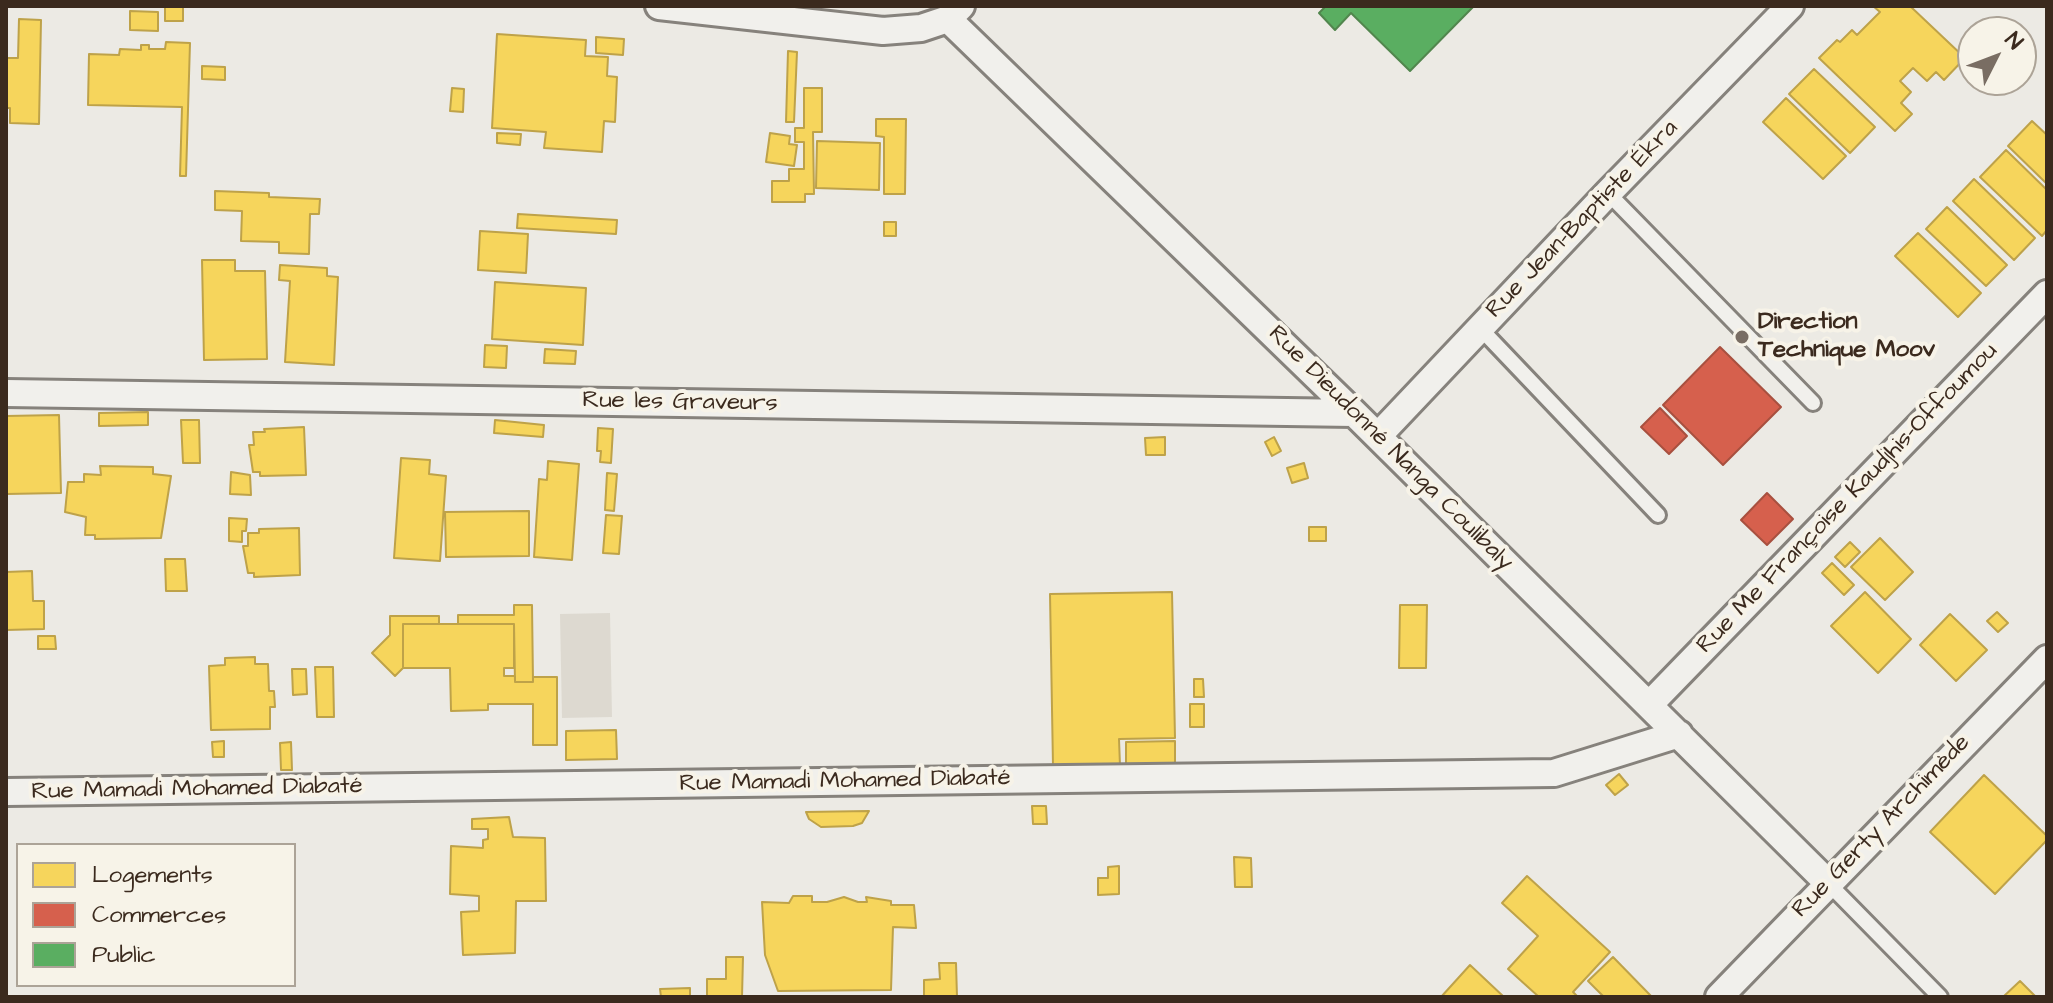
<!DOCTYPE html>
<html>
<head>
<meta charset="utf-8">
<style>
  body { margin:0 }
  #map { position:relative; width:2053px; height:1003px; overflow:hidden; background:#eceae4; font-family:"Architects Daughter",sans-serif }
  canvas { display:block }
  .frame { position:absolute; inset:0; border:8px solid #3b2a1e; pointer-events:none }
  .legend { position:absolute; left:16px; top:843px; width:280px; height:144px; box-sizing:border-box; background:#f7f3e8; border:2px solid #aca397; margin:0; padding:10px 14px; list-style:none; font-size:24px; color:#3b2a1e }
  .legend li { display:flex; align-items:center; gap:16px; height:40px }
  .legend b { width:40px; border:2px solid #aca397 }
  .north { position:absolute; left:1957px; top:16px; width:80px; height:80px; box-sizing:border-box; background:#f7f3e8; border:2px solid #aca397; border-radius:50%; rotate:48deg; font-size:22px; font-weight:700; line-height:32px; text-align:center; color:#3b2a1e }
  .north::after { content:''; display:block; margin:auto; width:28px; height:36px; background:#796d63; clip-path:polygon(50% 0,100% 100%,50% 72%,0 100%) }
</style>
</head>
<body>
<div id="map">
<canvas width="2053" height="1003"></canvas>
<div class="frame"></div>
<ul class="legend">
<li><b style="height:22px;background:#f6d55c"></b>Logements</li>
<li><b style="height:22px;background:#d6604d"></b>Commerces</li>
<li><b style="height:22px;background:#5aae61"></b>Public</li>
</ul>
<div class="north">N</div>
</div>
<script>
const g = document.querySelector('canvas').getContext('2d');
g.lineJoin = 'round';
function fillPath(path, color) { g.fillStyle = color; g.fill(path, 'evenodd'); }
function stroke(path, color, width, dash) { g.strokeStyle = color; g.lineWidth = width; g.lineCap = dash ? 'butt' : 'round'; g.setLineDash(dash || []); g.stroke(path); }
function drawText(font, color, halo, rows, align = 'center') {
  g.font = font + ' "Architects Daughter",sans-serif'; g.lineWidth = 8; g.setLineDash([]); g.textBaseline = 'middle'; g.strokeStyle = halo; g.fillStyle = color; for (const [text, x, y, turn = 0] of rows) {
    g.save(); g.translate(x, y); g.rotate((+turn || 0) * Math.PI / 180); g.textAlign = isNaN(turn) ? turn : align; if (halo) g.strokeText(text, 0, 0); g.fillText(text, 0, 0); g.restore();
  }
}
fillPath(new Path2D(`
  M610,613L612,717L562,718L560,614Z`), '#ddd9d0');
const homes = new Path2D(`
  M165,6H183V21H165Z
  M1873,6H1910L1965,58L1944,80L1936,72L1927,81L1913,68L1900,81L1911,92L1901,103L1912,114L1895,131L1819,58L1837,40L1840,42L1852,30L1857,35L1880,12Z
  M130,11L158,12V31L130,30Z
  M19,19L41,20L39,124L10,123V108H6V58H18Z
  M497,34L586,40L585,56L608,57L607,76L617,77L615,122L604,121L602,152L544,148L546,132L492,128Z
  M596,37L624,39L623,55L596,53Z
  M166,42L190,43L186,176H180L182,107L88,105L89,54L119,55L120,49L141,50V45H149V49H165Z
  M788,51L797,52L794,122H786Z
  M202,66L225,67V80L202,79Z
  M1814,69L1875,127L1850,153L1789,94Z
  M452,88L464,89L463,112L450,111Z
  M804,88H822V132H813L814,194H805V202H772V181H789V169H804V142H795V128H804Z
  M1786,98L1846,156L1823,179L1763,122Z
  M876,119H906L905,194H884V137L876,136Z
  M2032,121L2047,135V184L2008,146Z
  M497,133L521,134L520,145L497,143Z
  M770,133L790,136L789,144L797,145L794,166L766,162Z
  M817,141L880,143L879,190L816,188Z
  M2006,150L2047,190V230L2042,236L1980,177Z
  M1974,179L2035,238L2014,260L1953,201Z
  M215,191L269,193V197L320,199L319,214H310L309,254L279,253V242L241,241L242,211L215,210Z
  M1947,207L2007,265L1986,286L1926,229Z
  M518,214L617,220L616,234L517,228Z
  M884,222H896V236H884Z
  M480,231L528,234L526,273L478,270Z
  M1918,233L1981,293L1958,317L1895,256Z
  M202,260H235V271H265L267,359L204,360Z
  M280,265L327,268V276L338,277L334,365L285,362L290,281L279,280Z
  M495,282L586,288L583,345L492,339Z
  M485,345L507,346L506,368L484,367Z
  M545,349L576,351L575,364L544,363Z
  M148,412V425L99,426V413Z
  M59,415L61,493L6,494V416Z
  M181,420H199L200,463H183Z
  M495,420L544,425L543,437L494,433Z
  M304,427L306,475L260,476V472H253L249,445H254L253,432H265L264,429Z
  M598,428L613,429L611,463L600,462L601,451H597Z
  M1165,437V455H1146L1145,438Z
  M1274,437L1281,451L1272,456L1265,442Z
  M401,458L430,460L429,474L446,476L440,561L394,558Z
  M548,461L579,464L572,560L534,557L539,479L547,480Z
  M1304,463L1308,478L1292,483L1287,468Z
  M100,466L153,467V474L171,476L161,538L95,539V535H85L86,517L65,512L68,482H84V474L101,475Z
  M231,472L250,475L251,495L230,494Z
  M607,473L617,474L614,511L605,510Z
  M529,511V556L446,557L445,512Z
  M606,515L622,516L619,554L603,553Z
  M229,518L247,519L246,531H242V542L229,541Z
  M1309,527H1326V541H1309Z
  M299,528L300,575L254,577V573H248L243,546H248V533H259V529Z
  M1880,538L1913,572L1885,600L1851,567Z
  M1850,542L1860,552L1845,567L1835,557Z
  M165,559H185L187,591H166Z
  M1832,563L1854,585L1844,595L1822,573Z
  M32,571L33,601H44V629L6,630V572Z
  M1172,592L1175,738L1119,739L1120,766H1053L1050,594Z
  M1865,592L1911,639L1878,673L1831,626Z
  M514,605H532L533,682H515L514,624H458V615H514Z
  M1400,605H1427L1426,668H1399Z
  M1997,612L2008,623L1998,632L1987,621Z
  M1950,614L1987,650L1956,681L1920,645Z
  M390,616H439V624H403V668L395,676L372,653L390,635Z
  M403,624H514V668H504V676H515V682H533V677H557V745H533V704H488V710L451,711L450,668H403Z
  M38,636H55L56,649H38Z
  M255,657V664H268L269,691H274L275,707H270V729L211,730L209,666L225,665V658Z
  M315,667H333L334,717H317Z
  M292,669H306L307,694L293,695Z
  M1194,679H1203L1204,697H1194Z
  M1190,704H1204V727H1190Z
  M616,730L617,759L566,760V731Z
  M224,741V757H213L212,742Z
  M1175,741V765H1126V742Z
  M291,742L292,770H281L280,743Z
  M1619,774L1628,785L1615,795L1606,785Z
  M1984,775L2047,836V840L1995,894L1930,832Z
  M1032,806H1046L1047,824H1033Z
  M869,811L862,823L853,826L821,827L809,819L806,812Z
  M509,817L513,837L545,838L546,901H516L515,953L463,955L461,912L479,911V896L450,894L451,846L483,848V840L488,839V829H472V819Z
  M1234,857L1251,858L1252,887H1235Z
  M1119,866V894L1098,895V878H1108V867Z
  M1527,876L1610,952L1573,992L1578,997H1539L1508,969L1538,936L1502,903Z
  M793,896H812V902H827L844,897L858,902H867L866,897L891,901V905H914L916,928L893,927L891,990L778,991L765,955L762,902L789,903Z
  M726,957H743L742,997H707V979H726Z
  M1613,957L1652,997H1604L1588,981Z
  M939,963H956L957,997H924V980L940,979Z
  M1470,965L1504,997H1441Z
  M2020,981L2036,997H2003Z
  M690,988V997H661L660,989Z`);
fillPath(homes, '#f6d55c');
stroke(homes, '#bea249', 2);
const shops = new Path2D(`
  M1720,347L1781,407L1723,465L1663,405Z
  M1660,408L1687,436L1669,454L1641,427Z
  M1767,493L1793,519L1767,545L1741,520Z`);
fillPath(shops, '#d6604d');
stroke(shops, '#a8503f', 2);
const public = new Path2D(`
  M1326,6H1474L1410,71L1351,13L1335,30L1319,13Z`);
fillPath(public, '#5aae61');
stroke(public, '#51864d', 2);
const lane = new Path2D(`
  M1608,193L1813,403
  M1480,328L1658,515
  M1828,883L1940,997`);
const street = new Path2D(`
  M659,6L883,31L921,28L948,19L961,6
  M948,19L1354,413L1828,883
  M6,393L1354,413
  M1378,436L1608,193L1790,6
  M1649,705L2047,294
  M6,792L1554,773L1679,734
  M1719,997L2047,659`);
stroke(lane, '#86827c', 20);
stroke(street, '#86827c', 32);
stroke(lane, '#f1f0ec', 14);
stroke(street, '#f1f0ec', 26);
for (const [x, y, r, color] of [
  [1742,337,8,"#796d63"]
]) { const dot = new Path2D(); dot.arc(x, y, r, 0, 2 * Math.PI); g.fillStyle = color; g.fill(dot); stroke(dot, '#f7f3e8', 3); }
drawText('24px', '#3b2a1e', '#f7f3e8', [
  ["Rue Jean-Baptiste Ékra",1583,220,-46],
  ["Rue les Graveurs",680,403,1],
  ["Rue Dieudonné Nanga Coulibaly",1390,449,45],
  ["Rue Me Françoise Kaudjhis-Offoumou",1848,499,-46],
  ["Rue Mamadi Mohamed Diabaté",845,782,-1],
  ["Rue Mamadi Mohamed Diabaté",197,790,-1],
  ["Rue Gerty Archimède",1882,827,-46]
]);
drawText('bold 24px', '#3b2a1e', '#f7f3e8', [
  ["Direction",1758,323],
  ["Technique Moov",1758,351]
], 'left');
</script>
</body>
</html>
